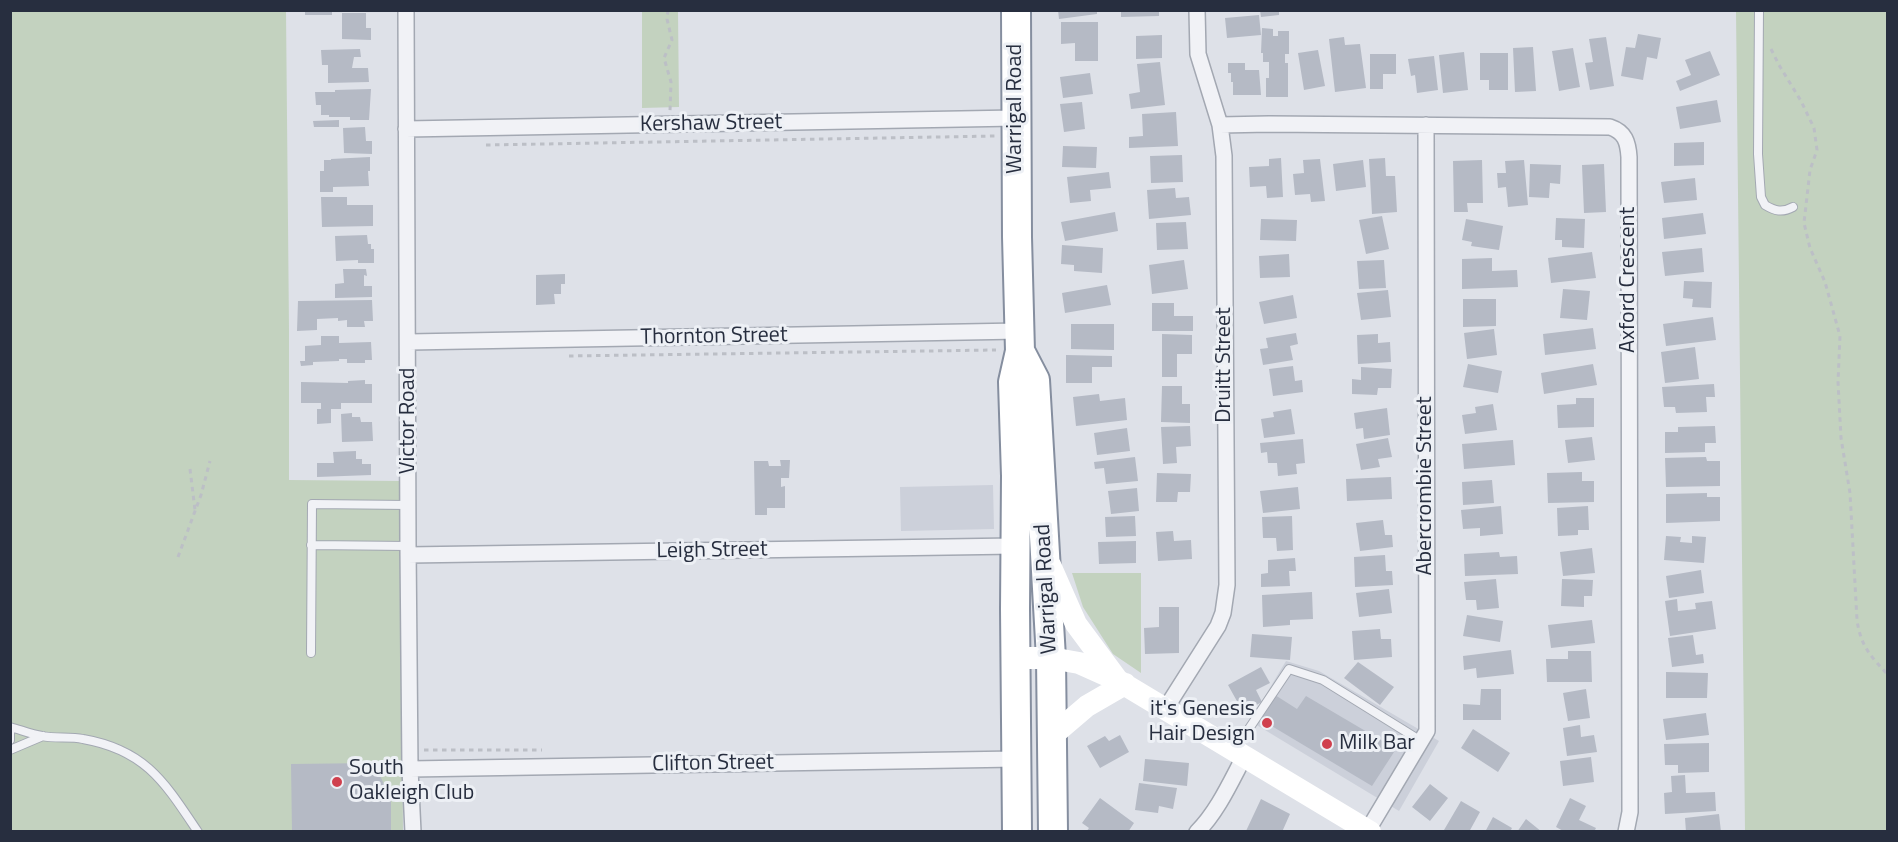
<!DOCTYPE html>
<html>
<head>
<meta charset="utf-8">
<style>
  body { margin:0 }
  #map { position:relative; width:1898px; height:842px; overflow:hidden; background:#dee1e8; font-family:"Titillium Web",sans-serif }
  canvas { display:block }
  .frame { position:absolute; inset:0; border:12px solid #272e3f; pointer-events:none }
</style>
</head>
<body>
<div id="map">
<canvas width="1898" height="842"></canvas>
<div class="frame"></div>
</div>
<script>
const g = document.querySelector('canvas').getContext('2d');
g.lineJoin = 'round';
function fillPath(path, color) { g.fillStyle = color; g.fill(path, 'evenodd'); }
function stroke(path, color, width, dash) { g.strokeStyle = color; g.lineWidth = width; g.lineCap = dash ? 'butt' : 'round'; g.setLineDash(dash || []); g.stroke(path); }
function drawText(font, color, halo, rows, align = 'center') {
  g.font = font + ' "Titillium Web",sans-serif'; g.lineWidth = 6; g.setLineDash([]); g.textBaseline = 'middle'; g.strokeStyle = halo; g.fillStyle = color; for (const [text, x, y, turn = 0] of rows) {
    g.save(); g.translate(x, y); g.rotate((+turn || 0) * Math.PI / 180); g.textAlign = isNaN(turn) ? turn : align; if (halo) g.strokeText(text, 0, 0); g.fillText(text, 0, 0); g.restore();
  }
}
fillPath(new Path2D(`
  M993,485L994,529L901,531L900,487Z
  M1286,661L1319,671L1439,741L1399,811L1250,721Z`), '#ccd0da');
fillPath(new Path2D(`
  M10,11H286L289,330V480L400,481L403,831H11Z
  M642,11H678L679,107L642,108Z
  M1736,11H1887V831H1745Z
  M1072,573H1141V673L1113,654L1083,607Z`), '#c3d2bf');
fillPath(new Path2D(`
  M305,10H332V15H305Z
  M1058,10H1097V14L1059,19Z
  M1121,10H1159V16L1121,17Z
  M1260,10H1279V15L1261,17Z
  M342,13H366V28H371V40L342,39Z
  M1259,15L1261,35L1227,38L1225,18Z
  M1061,22H1098V61H1075V43L1061,44Z
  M1262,28L1273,29V36H1278V31H1289V54H1285V63H1288V97H1266V78H1269V62H1263V53H1261Z
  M1638,34L1661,38L1657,59L1647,57L1643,80L1621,76L1626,47L1635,48Z
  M1162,35V58L1136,59V36Z
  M1344,37L1345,45L1360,44L1366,88L1335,92L1329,39Z
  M1606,37L1614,86L1590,90L1585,63L1593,62L1589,39Z
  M1533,47L1536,91L1515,92L1513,48Z
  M1573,48L1580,87L1559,91L1552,51Z
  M360,49L361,57H354L352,68H368L369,82L328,83V65H322L321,50Z
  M1318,50L1325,86L1304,90L1298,53Z
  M1710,51L1720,75L1680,91L1676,81L1691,75L1685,60Z
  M1464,52L1468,90L1443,93L1439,55Z
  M1480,53H1508V90H1489V80H1480Z
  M1370,54H1396V74H1383V89H1370Z
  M1434,56L1438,90L1417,93L1415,75L1411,76L1408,59Z
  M1160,62L1165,105L1131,109L1129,94L1140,92L1137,64Z
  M1228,63H1245V70H1259L1261,95H1233V82H1231V73H1228Z
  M1090,73L1093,94L1063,98L1060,77Z
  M371,89L369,120H350V117H329V115H321V105H316L315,92H335V90Z
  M1717,100L1721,122L1680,129L1676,107Z
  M1082,102L1085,129L1064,132L1060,104Z
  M1176,112L1178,146L1129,148V137L1143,136L1142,114Z
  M339,120V127H314L313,121Z
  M365,127L366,141H372V154L344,153L343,128Z
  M1704,142V165L1674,166V143Z
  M1063,146L1097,147L1096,168L1062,167Z
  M1182,155L1183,182L1151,183L1150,156Z
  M370,157V171H368L369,186L333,187V192H320V171H324V160H331V159Z
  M1281,158L1283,197L1267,198L1266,186L1250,187L1249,167L1269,166V159Z
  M1385,158L1386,176H1395L1397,212L1372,214L1369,159Z
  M1320,159L1325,201L1311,202L1310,194L1295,195L1293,174L1304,173L1303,160Z
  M1363,160L1366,187L1336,191L1333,164Z
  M1482,160L1483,203H1467L1468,212H1454L1453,161Z
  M1524,160L1528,205L1508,207L1506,187L1498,188L1497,173H1506L1505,161Z
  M1530,164L1561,165L1560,184L1550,183L1549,198L1529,197Z
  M1604,164L1606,212L1584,213L1582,165Z
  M1109,172L1111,188L1090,190L1091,201L1070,203L1067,177Z
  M1695,178L1697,200L1664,203L1661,182Z
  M1175,188L1176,198L1189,197L1191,215L1149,219L1147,190Z
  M321,197H347V205H373V226L322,227Z
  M1115,212L1118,231L1065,241L1061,222Z
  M1703,213L1706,234L1664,239L1662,218Z
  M1382,216L1389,249L1366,254L1359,220Z
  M1556,218L1585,219L1584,248L1562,247V240H1555Z
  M1261,219L1297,220L1296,241L1260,240Z
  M1466,219L1503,226L1499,250L1471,246L1472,242L1462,240Z
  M1186,222L1188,249L1157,250L1156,223Z
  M367,235L368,244H371V249H374V263H358V260L336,261L335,236Z
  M1062,245L1103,248L1102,273L1074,271V265L1061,264Z
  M1702,248L1704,272L1665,276L1662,252Z
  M1592,252L1596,278L1551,283L1548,258Z
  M1289,254L1290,277L1260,278L1259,256Z
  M1492,258V271L1517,270L1518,287L1462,289V259Z
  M1184,260L1188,289L1152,294L1149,265Z
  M1384,260L1386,288L1359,289L1357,261Z
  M343,269H366L367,276L364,275V286H372V297L335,298V284L344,283Z
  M565,274V284H561V294H554L555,304L536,305V275Z
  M1684,281L1712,282L1711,308L1692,307L1693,299L1683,298Z
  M1107,285L1111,305L1065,313L1062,293Z
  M1563,289L1590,291L1587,320L1560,318Z
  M1388,290L1391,317L1361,320L1357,293Z
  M1293,295L1297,318L1264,324L1259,302Z
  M1463,299H1496V326L1463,327Z
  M372,300L373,321H364L365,327H347V320L338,321V318L317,319V330L297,331L298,301Z
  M1152,303H1174V316H1193V331H1152Z
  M1713,317L1716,340L1666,346L1663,324Z
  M1071,324H1114V350L1071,349Z
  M1593,328L1596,349L1545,355L1543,334Z
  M1494,329L1497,355L1467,359L1464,333Z
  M1296,333L1298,344L1290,346L1293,360L1263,365L1260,349L1268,348L1266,338Z
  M1162,334L1192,335V354H1177V377H1162Z
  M1378,334V343L1390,342L1391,362L1358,364L1357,335Z
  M321,336H339V343L371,342L372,360H365V363H347V359H339V361L313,362V365L301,366L300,361H305V346L321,345Z
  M1695,347L1699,379L1665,383L1661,352Z
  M1066,355L1112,356V367H1092V383H1066Z
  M1468,364L1502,371L1498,393L1463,387Z
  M1593,364L1597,385L1544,394L1541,373Z
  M1293,366L1295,381L1302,380L1303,392L1273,396L1269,369Z
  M1361,367L1392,369L1391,388H1378L1377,395L1352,394V379L1361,380Z
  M365,380V384H372V403H341V409H331V423L317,424V409H321V403H301V382L348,383V381Z
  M1714,384L1715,397H1706L1707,412L1676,413L1675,407H1664L1662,387Z
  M1162,386H1182V404H1190V423L1161,422Z
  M1099,394L1100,401L1125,398L1127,420L1076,426L1073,397Z
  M1576,398H1594V427L1558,428L1557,405L1576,404Z
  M1493,404L1497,430L1465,434L1462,415L1476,413L1475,407Z
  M1387,408L1390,435L1364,439L1363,428L1356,429L1354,413Z
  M1291,409L1295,434L1264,438L1261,419L1274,417L1273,412Z
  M352,413V417H360L361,422H372L373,441L342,442L341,414Z
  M1190,426L1191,446L1176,447L1177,463L1163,464L1161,427Z
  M1715,426L1716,443H1705V452L1665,453V432H1678V427Z
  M1127,428L1130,451L1097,455L1094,433Z
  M1592,437L1595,460L1568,463L1565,440Z
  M1388,438L1392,457L1378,459L1380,467L1361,470L1356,444Z
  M1303,439L1305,463L1296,464L1297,474L1278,476L1277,463H1268L1267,452L1261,453L1260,443Z
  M1513,440L1515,465L1464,469L1462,444Z
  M356,451V459H362V464H371V475L317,477V463H334L333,452Z
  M1135,457L1138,481L1106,484L1104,468L1095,469L1094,462Z
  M1706,457L1707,461H1720V486L1666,487L1665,458Z
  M780,460H790L789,478H781V487L785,486V508H767V515H755L754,461H768L769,466H781Z
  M1582,472V481H1594V502L1548,503L1547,473Z
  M1157,473L1191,474L1190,492H1178L1177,502H1156Z
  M1391,477L1392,499L1347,501L1346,479Z
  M1492,480L1494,503L1463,505L1462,482Z
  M1298,487L1300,509L1263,513L1260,491Z
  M1137,488L1139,511L1111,514L1108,491Z
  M1707,493V497H1720V521L1666,523V494Z
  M1501,506L1503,534L1480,536V528L1463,529L1461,510Z
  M1588,506L1589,530H1578V535L1558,536L1557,508Z
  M1135,516L1136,536L1106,537L1105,517Z
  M1292,516L1293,550L1277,551L1276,538H1263L1262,517Z
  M1383,520L1385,535H1392L1393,547L1360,551L1356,523Z
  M1173,531L1174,541L1191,540L1192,559L1158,561L1156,532Z
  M1666,536L1681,537L1680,542L1692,543V536L1706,537L1704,563L1664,560Z
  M1136,541V563L1099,564L1098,542Z
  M1592,548L1595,573L1563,576L1560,552Z
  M1499,552L1500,557L1517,556L1518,574L1465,576L1464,554Z
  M1385,555L1386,571H1392L1393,585L1355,587L1354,557Z
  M1295,558L1296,571H1289L1290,586L1261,587V574L1268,573V560Z
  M1701,570L1704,593L1669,598L1666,576Z
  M1496,579L1499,608L1477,610L1476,600H1466L1464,582Z
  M1562,579L1593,580L1592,596H1584V607L1561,606Z
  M1389,589L1392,613L1359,617L1356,593Z
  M1312,592L1313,619L1290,620V625L1263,627L1262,595Z
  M1677,599L1678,611L1696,609L1695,603L1712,601L1716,629L1670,636L1665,601Z
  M1159,607H1179V653L1145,654L1144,628L1159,627Z
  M1467,615L1503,621L1500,642L1463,636Z
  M1592,620L1595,643L1551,648L1548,625Z
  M1380,629L1381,639H1391L1392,657L1354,660L1352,631Z
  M1252,634L1292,637L1290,660L1250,657Z
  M1693,635L1696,655L1703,654L1704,663L1672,667L1668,638Z
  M1511,650L1514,674L1477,678L1476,668L1464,670L1463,656Z
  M1568,651H1591L1592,682H1547L1546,659H1568Z
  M1358,662L1394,687L1380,705L1344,678Z
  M1261,667L1270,683L1256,690L1262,702L1243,712L1228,685Z
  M1666,672L1708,673L1707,698H1666Z
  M1481,689H1501V720H1463V704L1480,705Z
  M1586,689L1590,718L1568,721L1563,693Z
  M1275,695L1297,709L1306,696L1396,749L1372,786L1260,719Z
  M1706,713L1709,735L1666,740L1663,719Z
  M1580,725L1581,737L1594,735L1597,752L1567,756L1563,728Z
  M1473,729L1510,753L1498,772L1461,748Z
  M1120,735L1129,752L1100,768L1087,746L1105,736L1109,741Z
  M1709,743V772L1678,773V765H1665L1664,744Z
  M1591,757L1594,782L1563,786L1560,761Z
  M1145,759L1189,763L1187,786L1143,781Z
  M374,763L391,799V832H292L291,764Z
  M1685,775L1686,793L1715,792L1716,811L1665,814L1664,793L1672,792L1671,776Z
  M1139,783L1177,788L1173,809L1159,806L1158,813L1135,810Z
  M1430,784L1448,798L1430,821L1412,807Z
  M1100,798L1134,823L1128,832H1086L1089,828L1082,823Z
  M1570,798L1586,806L1579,820L1596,828L1594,832H1565L1556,827Z
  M1261,799L1290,814L1282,832L1246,831Z
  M1461,801L1480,812L1469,832H1448L1444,830Z
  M1719,814L1721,832H1686L1685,818Z
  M1493,817L1512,828L1510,832H1485Z
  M1526,819L1542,832H1517Z`), '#b5bac5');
const lane = new Path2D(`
  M1759,10L1758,154L1761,197L1765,205C1775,211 1782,213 1793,207
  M311,545L408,546
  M311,653L312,504L409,505
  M10,727C21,730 31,734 42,736C55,739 70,736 83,739C146,750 165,783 198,832
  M10,732V740
  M1236,748L1289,669L1323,680L1421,741
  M10,750L43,736`);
const street = new Path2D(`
  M406,10L408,546L410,769L413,832
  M1220,125L1269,124L1610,127C1625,132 1628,142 1629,157L1630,812L1626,832
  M406,129L1016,118
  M409,342L1020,331
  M408,555L1015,546
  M1166,708L1218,626L1223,613L1227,585L1224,156L1220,125L1198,54L1197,10
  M410,769L1016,759
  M1368,830L1427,731L1426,125
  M1197,832C1218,811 1231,781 1245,755`);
const highway = new Path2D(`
  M1016,10L1017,237L1020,351L1013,382L1016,476L1015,609L1017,832
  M1020,351L1035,380L1051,658L1053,832`);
stroke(lane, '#a3a8b2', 10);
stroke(street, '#a3a8b2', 18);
stroke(highway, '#858e9f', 32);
stroke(new Path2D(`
  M668,10L667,19L672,40L664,58L671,82L670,111
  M1771,49L1779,65L1801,101L1814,128L1817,150L1810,170L1804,223L1810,248L1825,282L1840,336L1838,382L1841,438L1850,493L1857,620C1861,647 1870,655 1888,675
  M486,145L995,136
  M569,356L996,350
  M190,469L195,510
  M178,557L201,495L210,461
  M424,750H542`), '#bcbfc6', 3, [4.5, 4.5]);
stroke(lane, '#f1f2f6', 8);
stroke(street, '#f1f2f6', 15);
stroke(new Path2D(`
  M1050,565L1076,624L1116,678
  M1015,658H1051L1079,663L1117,680L1370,832
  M1053,735L1087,706L1125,684`), '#fff', 22);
stroke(highway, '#fff', 28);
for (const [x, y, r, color] of [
  [1267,723,6,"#d0404e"],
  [1327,744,6,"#d0404e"],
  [337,782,6,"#d0404e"]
]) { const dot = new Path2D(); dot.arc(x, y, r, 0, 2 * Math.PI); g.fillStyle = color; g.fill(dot); stroke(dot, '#edf0f5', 2); }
drawText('22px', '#272e3f', '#edf0f5', [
  ["Warrigal Road",1016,109,-90],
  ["Kershaw Street",711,124,-1],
  ["Axford Crescent",1629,280,-90],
  ["Thornton Street",714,337,-1],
  ["Druitt Street",1225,365,-90],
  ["Victor Road",409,421,-90],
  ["Abercrombie Street",1426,486,-90],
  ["Leigh Street",712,551,-1],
  ["Warrigal Road",1047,589,-93],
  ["Clifton Street",713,764,-1]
]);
drawText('22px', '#272e3f', '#edf0f5', [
  ["it's Genesis",1255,710,"right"],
  ["Hair Design",1255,735,"right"],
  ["Milk Bar",1339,744],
  ["South",349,769],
  ["Oakleigh Club",349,794]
], 'left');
</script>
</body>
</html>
